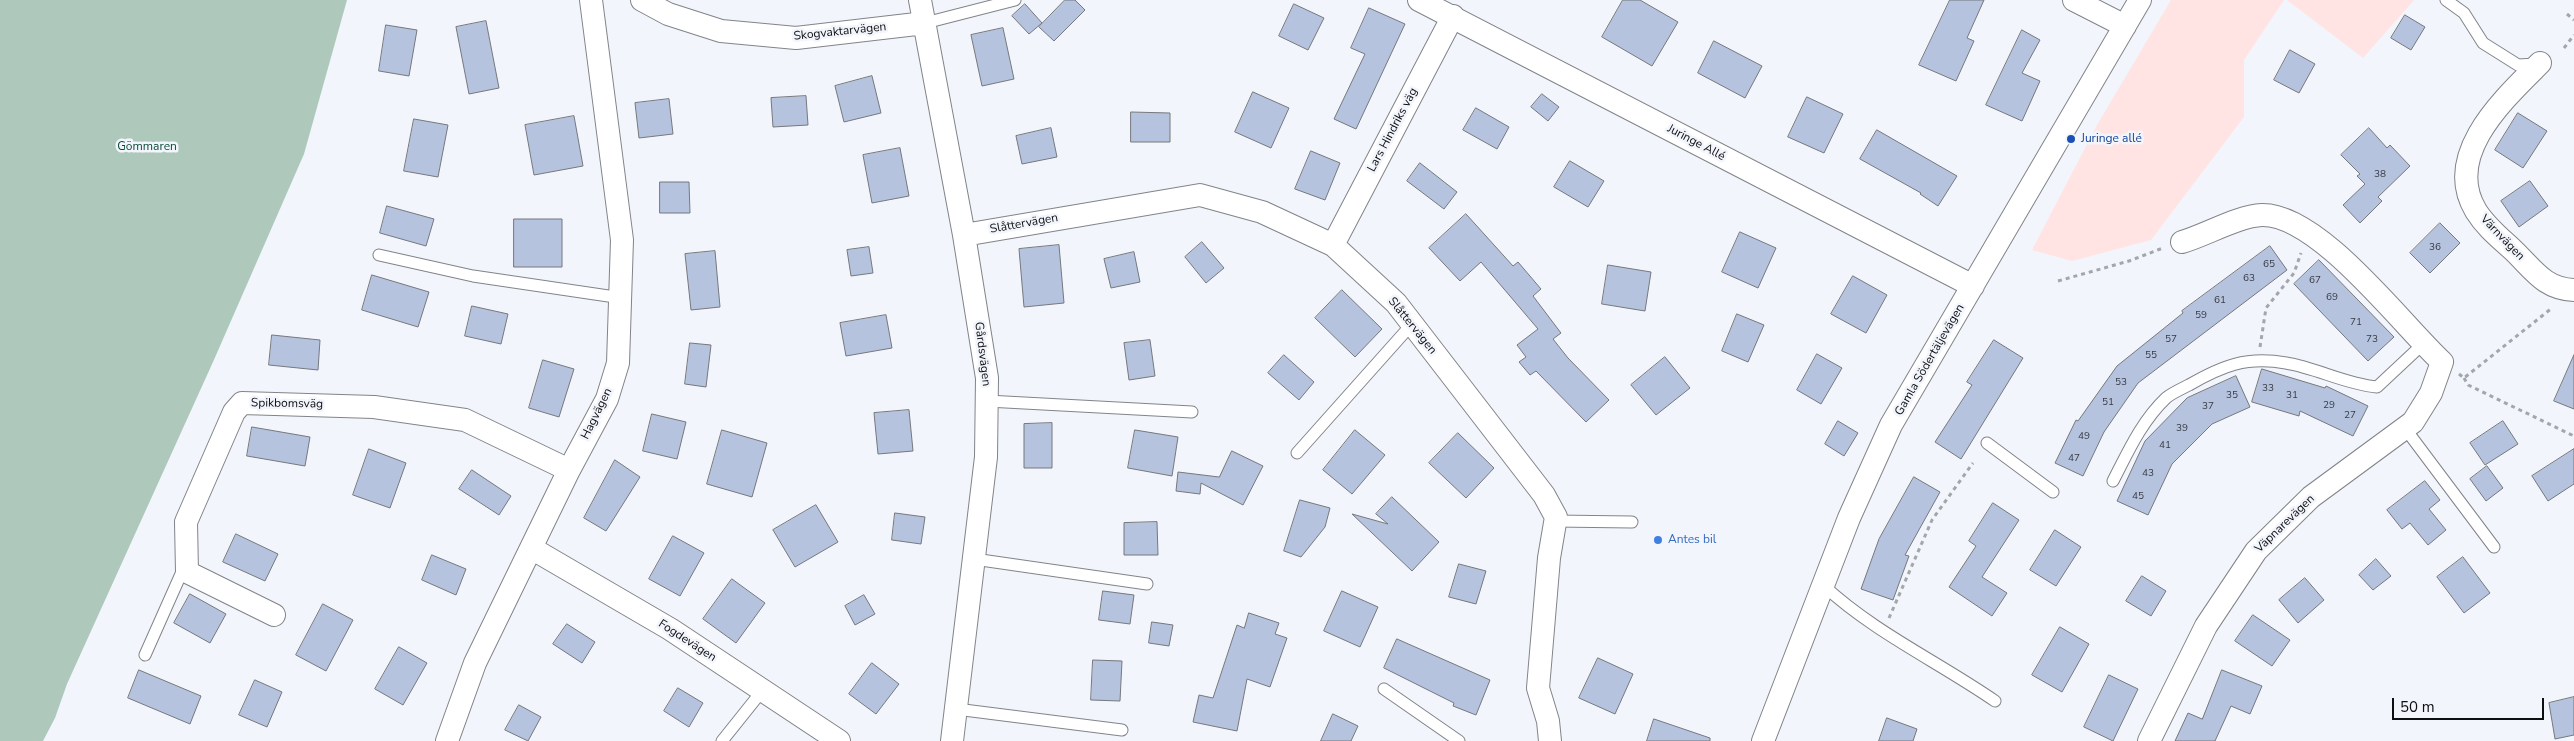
<!DOCTYPE html>
<html>
<head>
<meta charset="utf-8">
<style>
  body { margin:0 }
  #map { position:relative; width:2574px; height:741px; overflow:hidden; background:#f2f5fb; font-family:"Nunito Sans",sans-serif }
  canvas { display:block }
  .scale { position:absolute; left:2392px; top:698px; width:152px; height:22px; box-sizing:border-box; border:2px solid #0e0f11; border-top:0; padding-left:6px; font-size:15px; line-height:18px; white-space:nowrap; color:#0e0f11; -webkit-text-stroke:4px #f2f5fb; paint-order:stroke }
</style>
</head>
<body>
<div id="map">
<canvas width="2574" height="741"></canvas>
<div class="scale">50 m</div>
</div>
<script>
const g = document.querySelector('canvas').getContext('2d');
g.lineJoin = 'round';
function fillPath(path, color) { g.fillStyle = color; g.fill(path, 'evenodd'); }
function stroke(path, color, width, dash) { g.strokeStyle = color; g.lineWidth = width; g.lineCap = dash ? 'butt' : 'round'; g.setLineDash(dash || []); g.stroke(path); }
function drawText(font, color, halo, rows, align = 'center') {
  g.font = font + ' "Nunito Sans",sans-serif'; g.lineWidth = 5; g.setLineDash([]); g.textBaseline = 'middle'; g.strokeStyle = halo; g.fillStyle = color; for (const [text, x, y, turn = 0] of rows) {
    g.save(); g.translate(x, y); g.rotate((+turn || 0) * Math.PI / 180); g.textAlign = isNaN(turn) ? turn : align; if (halo) g.strokeText(text, 0, 0); g.fillText(text, 0, 0); g.restore();
  }
}
fillPath(new Path2D(`
  M2171,0H2284L2244,60V117L2151,240L2072,261L2032,250L2097,125Z
  M2287,0H2414L2363,58Z`), '#ffe4e3');
fillPath(new Path2D(`
  M0,0H347L304,154L213,362L67,684L55,718L43,741H0Z`), '#aec9bc');
const building = new Path2D(`
  M1065,0H1075L1085,10L1054,41L1039,27Z
  M1623,0H1640L1678,22L1652,66L1602,37Z
  M1950,0H1984L1967,38L1974,41L1956,81L1919,65Z
  M1025,4L1042,23L1029,34L1012,16Z
  M1294,4L1324,18L1308,50L1279,36Z
  M1369,8L1405,24L1356,129L1334,119L1365,54L1351,48Z
  M2405,15L2425,27L2411,50L2391,38Z
  M486,21L499,88L469,94L456,27Z
  M386,25L417,30L409,76L379,71Z
  M1003,28L1014,79L982,86L971,35Z
  M2022,30L2040,40L2022,73L2040,81L2022,121L1986,105Z
  M1714,41L1762,66L1745,98L1698,73Z
  M2290,50L2315,64L2299,93L2274,80Z
  M872,76L881,113L844,122L835,86Z
  M1253,92L1289,108L1271,148L1235,132Z
  M1542,94L1559,107L1548,121L1531,107Z
  M806,96L808,125L773,127L771,98Z
  M1807,97L1843,114L1824,153L1788,137Z
  M669,99L673,134L639,138L635,103Z
  M1476,108L1509,127L1497,149L1463,130Z
  M1131,112L1170,113V142H1131Z
  M2518,113L2547,131L2523,168L2495,150Z
  M574,116L583,166L534,175L525,125Z
  M414,119L448,125L438,177L404,171Z
  M1051,128L1057,157L1022,164L1016,136Z
  M2369,128L2387,148L2390,145L2410,166L2378,197L2382,201L2360,223L2343,205L2365,184L2357,176L2360,174L2341,155Z
  M1877,130L1957,176L1938,206L1920,194L1921,193L1860,159Z
  M900,148L909,196L872,203L863,155Z
  M1311,151L1340,163L1325,200L1295,189Z
  M1570,161L1604,181L1588,207L1554,187Z
  M1420,163L1457,192L1444,209L1407,181Z
  M2530,181L2548,206L2519,227L2501,201Z
  M660,182H689L690,213H660Z
  M387,206L434,219L426,246L380,233Z
  M1466,214L1513,266L1518,262L1541,289L1533,296L1561,333L1553,339L1568,358L1609,400L1586,422L1536,371L1530,375L1519,362L1526,357L1517,345L1538,329L1481,262L1460,281L1429,248Z
  M514,219H562V267H514Z
  M2440,223L2460,243L2430,273L2410,253Z
  M1740,232L1776,248L1758,288L1722,272Z
  M1202,242L1224,268L1206,283L1185,257Z
  M1059,245L1064,303L1024,307L1019,249Z
  M2270,246L2287,270L2138,383L2104,432L2083,476L2055,463L2076,420L2078,421L2117,366L2183,313L2182,311Z
  M869,247L873,273L851,276L847,250Z
  M715,251L720,307L691,310L685,254Z
  M1134,252L1140,282L1111,288L1104,259Z
  M2319,260L2394,337L2368,361L2294,284Z
  M1608,265L1651,272L1645,311L1602,304Z
  M372,275L429,292L418,327L362,310Z
  M1853,276L1887,295L1866,333L1831,314Z
  M1342,290L1382,329L1355,357L1315,318Z
  M472,306L508,314L501,344L465,336Z
  M1737,314L1764,325L1748,362L1722,351Z
  M886,315L892,348L846,356L840,323Z
  M272,335L320,340L318,370L269,365Z
  M1150,340L1155,376L1129,380L1124,343Z
  M1994,340L2023,358L1961,459L1935,442L1972,385L1967,382Z
  M690,343L711,345L706,387L685,384Z
  M1817,354L1842,368L1821,404L1797,390Z
  M1284,355L1314,382L1299,400L1268,373Z
  M2574,355V409L2554,401Z
  M1665,357L1690,388L1656,415L1631,385Z
  M543,360L574,369L559,417L529,408Z
  M2262,369L2325,388L2326,386L2368,406L2353,436L2300,411L2299,416L2252,402Z
  M2236,376L2250,407L2212,424L2172,464L2148,515L2117,501L2145,441L2187,398Z
  M909,410L913,451L878,454L874,413Z
  M652,414L686,422L677,459L643,451Z
  M1838,421L1858,433L1844,456L1825,444Z
  M2503,421L2518,444L2485,465L2470,443Z
  M1052,423V468H1024V424Z
  M252,427L310,437L305,466L247,456Z
  M722,430L767,443L752,497L707,484Z
  M1135,430L1178,437L1172,476L1128,468Z
  M1355,430L1385,455L1352,494L1323,470Z
  M1458,433L1494,468L1466,498L1429,463Z
  M369,449L406,463L390,508L353,495Z
  M2574,449V484L2548,501L2532,476Z
  M1232,451L1263,466L1243,505L1201,483L1200,494L1176,491L1178,472L1219,477Z
  M615,460L640,477L606,531L584,518Z
  M2487,466L2503,488L2486,501L2470,479Z
  M472,470L511,496L499,515L459,489Z
  M1914,477L1940,492L1905,555L1909,556L1893,600L1861,589L1879,539Z
  M2425,481L2440,500L2429,509L2446,530L2428,545L2410,523L2402,529L2387,510Z
  M1392,497L1439,542L1412,571L1352,514L1388,524L1376,514Z
  M1300,500L1330,508L1325,527L1301,557L1284,551Z
  M1993,503L2019,520L1982,577L2007,593L1992,616L1949,587L1976,546L1969,541Z
  M816,505L838,542L795,567L773,530Z
  M895,513L925,517L921,544L892,540Z
  M1157,522L1158,555H1124V523Z
  M2055,530L2081,547L2056,586L2030,570Z
  M236,534L278,554L265,581L223,562Z
  M673,536L704,553L680,596L649,579Z
  M432,555L466,569L456,595L422,580Z
  M2463,557L2490,593L2464,613L2437,577Z
  M2376,559L2391,576L2373,590L2359,575Z
  M1459,564L1486,571L1476,604L1449,597Z
  M2142,576L2166,591L2151,616L2126,601Z
  M2305,578L2324,600L2298,623L2279,600Z
  M732,579L765,603L736,643L703,619Z
  M1103,591L1134,595L1130,624L1099,620Z
  M1342,591L1378,607L1360,647L1324,631Z
  M190,594L226,614L210,643L174,623Z
  M864,595L875,614L855,625L845,606Z
  M323,604L353,620L326,671L296,655Z
  M1249,613L1279,623L1275,634L1287,638L1270,687L1247,679L1237,731L1193,722L1199,695L1213,698L1237,625L1244,628Z
  M2253,615L2290,640L2272,666L2235,641Z
  M1152,622L1173,625L1169,646L1149,643Z
  M567,624L595,642L582,663L553,644Z
  M2060,627L2089,644L2062,692L2032,675Z
  M1397,639L1490,680L1476,715L1453,706L1454,703L1384,668Z
  M399,647L427,663L403,705L375,689Z
  M1598,658L1633,674L1615,714L1579,698Z
  M1093,660L1122,661L1120,701L1091,700Z
  M872,663L899,684L876,714L849,694Z
  M139,670L201,696L190,724L128,698Z
  M2222,670L2262,686L2250,714L2231,706L2215,741H2175L2188,713L2202,719Z
  M2109,675L2138,689L2113,741L2084,727Z
  M255,680L282,692L267,727L239,715Z
  M678,688L703,703L689,727L664,711Z
  M2574,697V735L2555,739L2549,703Z
  M519,705L541,717L528,741L505,730Z
  M1333,714L1358,726L1351,741H1321Z
  M1887,718L1917,729L1913,741H1879Z
  M1654,719L1710,738V741H1647Z`);
fillPath(building, '#b5c3df');
stroke(building, '#75787c', 1);
const service = new Path2D(`
  M2446,0L2464,13L2483,43L2518,65L2536,64
  M925,23L1015,0
  M379,255L473,276L622,298
  M987,401L1192,412
  M2404,427L2494,547
  M1987,443L2053,492
  M1297,453L1412,324
  M2113,481C2128,452 2141,422 2166,398C2172,393 2181,389 2189,385C2222,366 2246,356 2286,363C2317,368 2345,384 2377,387L2423,344
  M1555,521L1632,522
  M974,559L1147,584
  M1823,585C1875,633 1937,661 1995,701
  M145,655L181,574L187,572
  M1384,689L1459,741
  M956,709L1122,730
  M722,741L762,691`);
const minor = new Path2D(`
  M642,0L668,14L721,31L796,38L925,23
  M920,0L964,235L987,378L986,457L952,741
  M1419,0L1973,286
  M2074,0L2125,26
  M2540,63C2504,99 2442,155 2476,211C2486,227 2500,238 2513,250C2533,269 2544,289 2574,290
  M964,235L1200,195L1262,212L1333,245L1396,303L1544,495L1556,517L1549,558L1538,688L1548,721L1550,741
  M1333,245L1453,16
  M531,548L670,629L839,741
  M274,615L187,572L186,522L234,412L242,403L374,407L465,420L569,470
  M447,741L475,663L569,470L607,399L618,363L622,240L591,0
  M1763,741L1849,518L1891,425L2140,0
  M2149,741L2206,626L2256,551L2311,497L2413,422L2431,393L2442,362C2401,324 2319,214 2262,215C2238,216 2206,235 2182,242`);
stroke(service, '#818489', 13);
stroke(minor, '#818489', 24);
stroke(new Path2D(`
  M2567,14L2574,20
  M2564,48L2574,35
  M2058,281L2129,261L2163,248
  M2260,347L2266,308L2294,273L2301,253
  M2459,374L2464,378L2552,308
  M2464,378L2468,385L2574,436
  M1889,618L1932,520L1973,463`), '#a3a6aa', 3, [4, 4]);
stroke(service, '#fff', 11);
stroke(minor, '#fff', 22);
for (const [x, y, r, color] of [
  [2071,139,5,"#1a4fb4"],
  [1658,540,5,"#3f7fe0"]
]) { const dot = new Path2D(); dot.arc(x, y, r, 0, 2 * Math.PI); g.fillStyle = color; g.fill(dot); stroke(dot, '#f2f5fb', 2); }
drawText('10px', '#383c44', null, [
  ["38",2380,175],
  ["36",2435,248],
  ["65",2269,265],
  ["63",2249,279],
  ["67",2315,281],
  ["69",2332,298],
  ["61",2220,301],
  ["59",2201,316],
  ["71",2356,323],
  ["57",2171,340],
  ["73",2372,340],
  ["55",2151,356],
  ["53",2121,383],
  ["33",2268,389],
  ["35",2232,396],
  ["31",2292,396],
  ["51",2108,403],
  ["29",2329,406],
  ["37",2208,407],
  ["27",2350,416],
  ["39",2182,429],
  ["49",2084,437],
  ["41",2165,446],
  ["47",2074,459],
  ["43",2148,474],
  ["45",2138,497]
]);
drawText('12px', '#0e0f11', '#f2f5fb', [
  ["Skogvaktarvägen",840,32,-6],
  ["Lars Hindriks väg",1393,130,-62],
  ["Juringe Allé",1696,143,28],
  ["Slåttervägen",1024,224,-10],
  ["Värnvägen",2502,238,46],
  ["Slåttervägen",1412,326,51],
  ["Gårdsvägen",982,354,83],
  ["Gamla Södertäljevägen",1930,360,-60],
  ["Spikbomsväg",287,404,1],
  ["Hagvägen",597,414,-64],
  ["Väpnarevägen",2285,524,-44],
  ["Fogdevägen",687,641,33]
]);
drawText('12px', '#164399', '#f2f5fb', [
  ["Juringe allé",2081,139]
], 'left');
drawText('12px', '#0c4b35', '#f2f5fb', [
  ["Gömmaren",147,147]
]);
drawText('12px', '#366cbe', '#f2f5fb', [
  ["Antes bil",1668,540]
], 'left');
</script>
</body>
</html>
